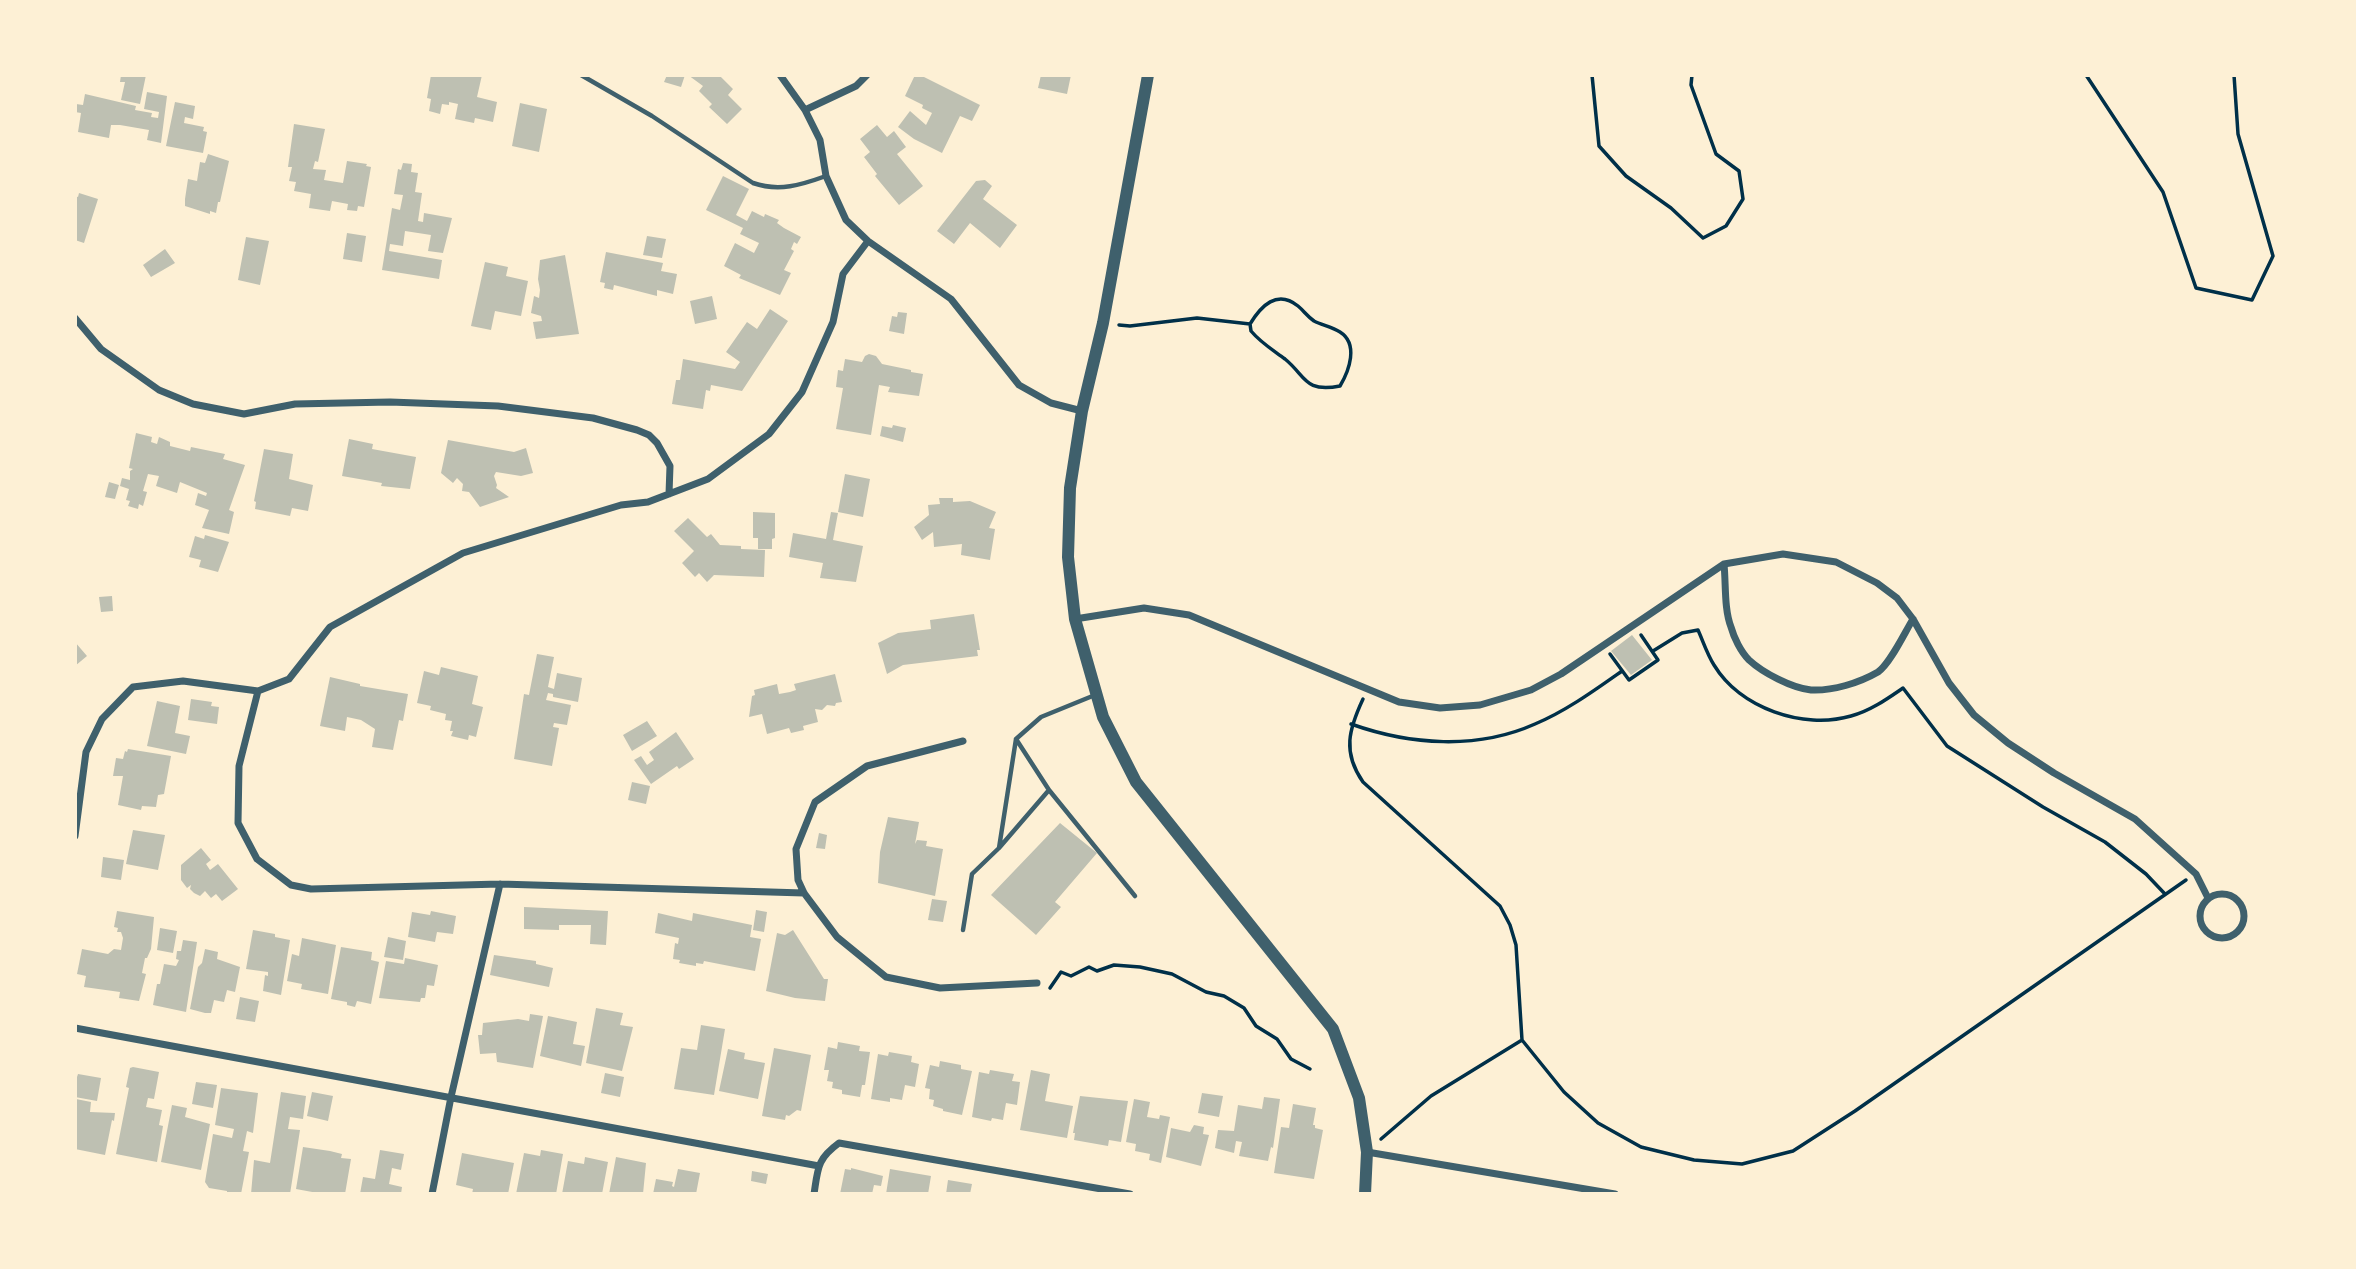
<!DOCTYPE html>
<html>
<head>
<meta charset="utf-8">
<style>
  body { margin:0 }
  #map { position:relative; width:2356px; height:1269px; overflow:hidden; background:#fdf0d5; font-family:Georgia,serif }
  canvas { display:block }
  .frame { position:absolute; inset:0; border:77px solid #fdf0d5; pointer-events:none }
</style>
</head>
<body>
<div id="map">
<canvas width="2356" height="1269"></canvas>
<div class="frame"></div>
</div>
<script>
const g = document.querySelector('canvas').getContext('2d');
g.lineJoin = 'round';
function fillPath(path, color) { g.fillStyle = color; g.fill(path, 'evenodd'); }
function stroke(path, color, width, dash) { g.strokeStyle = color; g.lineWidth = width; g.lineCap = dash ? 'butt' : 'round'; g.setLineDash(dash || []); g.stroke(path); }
fillPath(new Path2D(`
  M121,75H146L140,104L121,100L125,82H120Z
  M431,75H482L477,97L497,102L493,122L475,118L474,123L455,119L458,104L449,102V105L442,104L440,114L429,111L431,99L427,98Z
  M667,75H685L681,87L664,82Z
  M688,75H719L733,89L728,95L742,109L727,124L709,107L712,104L699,91L703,86Z
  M915,75H920L980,105L972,121L960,116L942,153L914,139L898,127L910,111L926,125L932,113L922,108L923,105L905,96Z
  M1041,75H1071L1067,94L1038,88Z
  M147,92L167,96L161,143L147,140L149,130L120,125H111L109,138L78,132L81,113L75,112L76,104L83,105L85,94L136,106L135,110L152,113L151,117L158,118L159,112L144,109Z
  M175,102L195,106L193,119L185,117L184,123L204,127L203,131L207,132L203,153L166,146Z
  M520,103L547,109L539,152L512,146Z
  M294,124L325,129L318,162L315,161L313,169L326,170L324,180L343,183L347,161L367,164L366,166L371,167L364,207L358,206L357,211L347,210L348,204L332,201L330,211L309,208L311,194L294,191L296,182L289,181L292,167H288Z
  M877,125L887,137L894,131L906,147L897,154L923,186L899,205L875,176L877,174L864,157L870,152L860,139Z
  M208,154L229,161L220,202H218L216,213L210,211V214L185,206V199L188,179L197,181L200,162L205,163Z
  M403,163L412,164L411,172L418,173L415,192L422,193L418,221L423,222L424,213L452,218L443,253L428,251L431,235L405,231L403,246L390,244L389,251L442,260L439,279L382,270L392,208L400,210L403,195L394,194L398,169L401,170Z
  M723,176L749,189L736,215L747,221L752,211L764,217L765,214L779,220L777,223L784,228L801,237L797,244L794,242L791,249L794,251L784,270L791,273L780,295L739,278L741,275L724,266L735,243L754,253L759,243L740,234L743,228L706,210Z
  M985,180L992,186L983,199L1017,225L1000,248L970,223L954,244L937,231L976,181Z
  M79,193L98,199L84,243L75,240V196L78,197Z
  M347,233L366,236L362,262L343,259Z
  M647,236L666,239L662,258L643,255Z
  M246,237L269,241L260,285L238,280Z
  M165,249L175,263L151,277L143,265Z
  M606,252L663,263L661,271L677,274L673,294L657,290V296L614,285L613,290L604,288L605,283L600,282Z
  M565,255L579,334L536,339L533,322L542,321L541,316L531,313L534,296L539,298L540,290L538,279L540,260Z
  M485,262L508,267L506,276L528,281L521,316L495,311L491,330L471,326Z
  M712,296L717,319L695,324L690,301Z
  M770,309L788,321L742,391L711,385L710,391L706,390L703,409L672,404L676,380H680L683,359L735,369L740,362L726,352L747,322L757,329Z
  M898,312L907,313L904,334L889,331L892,316L897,317Z
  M869,354L876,356L882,364L911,370V372L923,374L919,396L888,392L890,387L879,385L871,435L836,429L843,388L836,387L838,370L843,371L845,359L862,362L865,356Z
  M893,425L906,428L903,442L880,436L882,426L892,428Z
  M136,433L152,437L151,442L157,444L159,437L170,442V446L190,451L191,447L225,454L223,459L245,465L229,510L234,512L229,534L202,528L209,510L195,505L198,493L206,496L207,493L180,482L177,493L156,486L159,476L148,474L143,491L147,492L143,506L139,504L138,509L128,506L130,501L126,500L129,489L120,486L122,478L130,480V471L133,469L129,468Z
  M349,439L373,444L372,449L416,457L410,489L381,486L382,483L342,476Z
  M448,440L514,452L526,448L533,473L521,476L496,472L494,476L497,485L496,488L509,497L480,507L469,492L462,491L463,484L457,478L453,483L441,473Z
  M264,449L293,454L289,479L313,485L308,511L292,508L290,516L255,509L256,502L254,501Z
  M845,474L870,479L863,517L838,512Z
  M109,482L119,485L115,499L105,497Z
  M939,498H953V502L970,501L996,512L989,528L995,529L990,560L961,555L962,544L934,547L933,532L922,540L914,527L929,515L928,505L940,504Z
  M753,512L775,513V538L772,539V549H758V538H753Z
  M831,512L838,513L833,540L863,546L856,582L820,578L823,563L789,557L793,533L826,539Z
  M688,518L707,537L711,534L720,545L741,546V549L765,550L764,577L714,575L707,582L699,573L695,577L682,563L694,551L674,531Z
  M205,535L229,542L218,572L199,567L201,560L189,557L195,536L204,539Z
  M112,596L113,611L101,612L99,597Z
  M974,614L980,650H977L978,656L903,665L887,674L878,643L898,633L931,629L930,620Z
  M1632,635L1652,660L1631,675L1611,651Z
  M75,642L87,656L75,666Z
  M537,654L554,657L548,687L554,689L557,673L582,678L578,702L553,697V694L548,693L546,700L571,705L567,725L554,723L553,727L559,728L552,766L514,759L524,694L529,695Z
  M441,667L478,676L472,704L483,707L476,737L469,735L468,740L451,736L453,731H450L452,721L445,720L446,714L430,710L431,706L417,703L424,671L439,675Z
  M835,674L842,702L836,703L835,706L827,705L822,710L815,709L818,722L803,726L804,730L791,733L789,728L767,734L762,714L749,717L752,696L755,695L754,690L777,684L779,694L790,692L796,690L794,684Z
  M330,677L360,684V686L408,694L403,721L399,720L393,750L372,747L375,729L361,720L347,717L345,731L320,726Z
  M191,699L212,702L211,706L219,707L217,724L188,720Z
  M157,701L180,706L175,733L190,736L186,754L147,746Z
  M647,721L657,736L632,751L623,735Z
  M676,732L694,759L679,769L677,766L651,784L634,760L641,756L647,765L654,760L649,752Z
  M128,749L171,756L164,794L158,795L156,807L142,806L141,810L118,805L123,776H113L116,758L123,759L125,751L127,752Z
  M632,782L650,786L646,804L628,800Z
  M888,817L919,822L915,844L917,840L927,841L926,846L943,849L935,896L878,883L880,852Z
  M1060,823L1097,853L1055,902L1061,907L1036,935L991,895Z
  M133,830L165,835L158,870L126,864Z
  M819,833L827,835L825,849L816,848Z
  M201,848L211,860L206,864L210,870L218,864L238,889L222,901L216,894L211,898L205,891L200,896L194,893L190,889L191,885L187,888L181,880V865Z
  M103,857L124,860L121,880L101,877Z
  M932,899L947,901L943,922L928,920Z
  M524,907L608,911L606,945L590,944L591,925H559V930L524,929Z
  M756,910L767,912L764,932L753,930Z
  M117,911L154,917L151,949L147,958H145L142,973L146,974L139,1001L119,998L120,992L84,987L86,976L77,974L82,949L108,954L114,949L121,950L123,938L121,932H117L118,928L114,927Z
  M431,911L456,916L453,934L437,932L435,942L408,937L412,912L430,915Z
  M658,913L692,921L693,913L752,925L750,937L761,939L755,971L704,961L703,964L696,963V966L679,963L680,960L673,959L675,943L678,944L679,938L655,933Z
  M160,928L177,931L173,953L157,950Z
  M253,930L275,934V937L290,940L281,995L263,991L265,975L268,976V972L246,969Z
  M793,930L824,979H828L825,1001L795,998L766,991L777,933L785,935Z
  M388,937L406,941L403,960L384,957Z
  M302,938L336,945L328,994L301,989L302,984L287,981L292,954L299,956Z
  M183,940L197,942L186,1012L153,1005L157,984H160L164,964L176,966L179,960L176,959L177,951H181Z
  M341,947L372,952L371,960L379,962L371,1004L357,1001L355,1007L347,1005V1002L331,999Z
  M205,949L218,952L217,959L240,967L235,992L227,990L224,1002L214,1000L211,1013H205L190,1009L198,967L202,963Z
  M494,955L536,961V964L553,968L549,987L490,975Z
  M405,958L438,965L434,986L427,985L425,998H421L420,1002L379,998L386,961L404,964Z
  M240,997L259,1001L255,1022L236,1019Z
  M596,1008L623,1013L620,1025L633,1027L622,1071L586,1063Z
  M530,1014L543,1016L533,1068L497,1062L496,1053L480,1054L478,1035H482L483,1023L518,1019L529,1021Z
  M548,1016L577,1022L573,1044L585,1046L581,1066L540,1056Z
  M701,1025L725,1029L714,1095L674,1089L681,1048L697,1050Z
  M838,1042L860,1046L859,1051L870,1052L865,1085H862L860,1097L842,1094V1090L832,1088L833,1082L827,1081L829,1070H824L828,1047L837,1049Z
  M774,1048L811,1055L801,1111L797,1110L789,1116L786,1115L785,1120L762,1116Z
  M728,1049L745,1053L744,1059L765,1063L758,1099L719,1091Z
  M889,1052L912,1056L911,1062L919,1064L915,1087L905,1085L902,1100L890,1098V1102L871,1099L878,1054L888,1056Z
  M940,1061L961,1065V1069L972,1071L962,1115L943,1111V1109L933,1106L934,1100L929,1099L930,1089L925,1088L930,1065L939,1067Z
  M133,1067L159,1072L154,1099L148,1098L146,1107L162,1110L159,1125L163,1126L157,1162L116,1154L129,1088L126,1087L130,1068Z
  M990,1070L1014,1074L1012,1081L1020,1082L1017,1105L1006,1103L1003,1120L992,1118L991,1121L972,1117L979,1072L989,1074Z
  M1031,1070L1050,1074L1045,1101L1073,1106L1067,1138L1020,1130Z
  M605,1073L624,1077L620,1097L601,1093Z
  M78,1074L101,1078L97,1101L75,1097V1083Z
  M196,1082L217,1085L213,1108L192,1104Z
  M221,1088L258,1093L253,1133L247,1131L243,1151L249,1152L241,1194H227V1191L209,1188L205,1182L213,1134L232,1138L234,1129L215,1125Z
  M281,1092L306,1096L303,1119L290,1117L288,1129L300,1130L290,1194H251L254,1160L270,1163Z
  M312,1092L333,1096L328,1121L307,1116Z
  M1202,1093L1223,1096L1219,1117L1198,1113Z
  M1080,1096L1128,1101L1121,1142L1109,1140L1108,1146L1074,1140L1075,1133H1073Z
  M1264,1097L1280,1099L1273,1148L1271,1147L1268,1161L1239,1156L1242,1142L1236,1141L1234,1153L1215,1148L1218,1130L1234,1131L1238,1105L1262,1109Z
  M76,1099L91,1102L90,1112L115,1113L114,1121L112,1120L105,1155L75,1149Z
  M1134,1099L1150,1102L1147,1117L1159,1119L1160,1115L1170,1117L1161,1163L1149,1160L1150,1154L1135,1151L1136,1144L1126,1142Z
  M1293,1104L1316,1108L1313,1125H1315V1128L1323,1130L1314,1179L1274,1173L1281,1127L1289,1128Z
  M172,1105L187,1108L185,1117L210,1124L201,1170L161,1162Z
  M1194,1125L1204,1127L1203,1134L1209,1135L1201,1166L1166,1157L1171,1128L1190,1132Z
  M303,1147L330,1151L342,1154L341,1158L351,1159L345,1194H323L296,1189Z
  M380,1150L404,1154L401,1170L392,1168L389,1184L402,1187L401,1194H360L363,1177L375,1179Z
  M541,1150L563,1154L556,1194H516L524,1153L540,1156Z
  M462,1153L514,1163L508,1194H472L473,1189L456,1185Z
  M585,1157L608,1162L602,1194H562L568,1161L584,1164Z
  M616,1157L646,1163L643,1194H609Z
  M851,1168L883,1176L881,1186L874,1185L872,1194H840L845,1169L851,1170Z
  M678,1169L700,1173L696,1194H653L656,1179L673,1182L672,1186L674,1187Z
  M890,1169L931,1176L928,1194H886Z
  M752,1171L768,1174L766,1184L751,1181Z
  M948,1180L972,1184L970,1194H946Z`), '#bec0b2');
stroke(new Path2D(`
  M1592,75L1599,146L1626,176L1671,208L1703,238L1726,226L1743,199L1739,171L1716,154L1691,85L1692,75
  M2086,75L2163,192L2196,288L2252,300L2273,256L2238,134L2234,75
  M1119,325L1130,326L1197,318L1250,324C1261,306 1277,289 1298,306C1304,311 1307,316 1314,321C1322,325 1332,327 1340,332C1359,344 1349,371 1340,386C1304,393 1306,376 1285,359C1273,350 1261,343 1251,331L1250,324
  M1653,651L1682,633L1698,630C1703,641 1707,654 1714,665C1740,708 1803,730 1851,716C1870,711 1887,699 1903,688L1947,746L2043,807L2105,842L2146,874L2165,894
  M1610,654L1629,680L1658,660L1641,635
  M1363,699C1349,729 1342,752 1363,782L1500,906L1510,925L1516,945L1522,1040L1564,1092L1598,1123L1641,1147L1694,1160L1742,1164L1793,1151L1855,1111L2186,880
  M1351,724C1410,745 1477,750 1535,724C1566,711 1595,690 1622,671
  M1050,988L1061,972L1071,976L1089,967L1097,971L1114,965L1140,967L1172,974L1206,992L1224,996L1244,1008L1256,1026L1277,1039L1291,1059L1310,1069
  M1381,1139L1431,1096L1522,1040`), '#003049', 3.5);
stroke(new Path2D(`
  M581,75L652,116L753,183C779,192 801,185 826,176
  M1049,790L1135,896
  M999,848L1049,790L1016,739
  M963,930L972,874L999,848L1016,739L1041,717L1095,695`), '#3f606c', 4.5);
stroke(new Path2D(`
  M780,75L805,110L820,140L826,176L846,220L868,241L951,299L1019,385L1051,403L1082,411
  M805,110L856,86L867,75
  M75,318L101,349L159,390L193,404L244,414L295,404L390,402L498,406L593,418L637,430L649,435L657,443L670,466L669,494
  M1724,564C1726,584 1724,609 1731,627C1734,638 1741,652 1749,660C1763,673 1792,688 1811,690C1833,691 1859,683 1878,672C1890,664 1905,632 1913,619
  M1075,619L1144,608L1189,615L1399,702L1440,708L1480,705L1531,690L1561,674L1724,564L1783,554L1836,562L1877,583L1897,598L1913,619L1949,683L1974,715L2008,743L2054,773L2135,819L2196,874L2208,898
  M258,691L239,766L238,823L257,859L291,885L311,889L500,884L804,893
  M963,741L867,766L815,802L796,849L798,880L804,893L837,937L886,977L940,988L1037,983
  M75,836L86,752L102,719L133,687L183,681L258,691L289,679L330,627L463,553L621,505L648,502L708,479L769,434L802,392L833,322L843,274L868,241
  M2200 916a22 22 0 1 1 44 0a22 22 0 1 1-44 0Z
  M75,1028L819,1166
  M1367,1152L1615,1194
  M432,1194L451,1097L500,884
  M814,1194C818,1168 817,1159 839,1143L1130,1194`), '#3f606c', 7);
stroke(new Path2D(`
  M1148,75L1103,323L1082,411L1070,488L1068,557L1075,619L1103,717L1136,782L1333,1029L1359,1098L1367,1152L1365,1194`), '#3f606c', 12);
</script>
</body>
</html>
